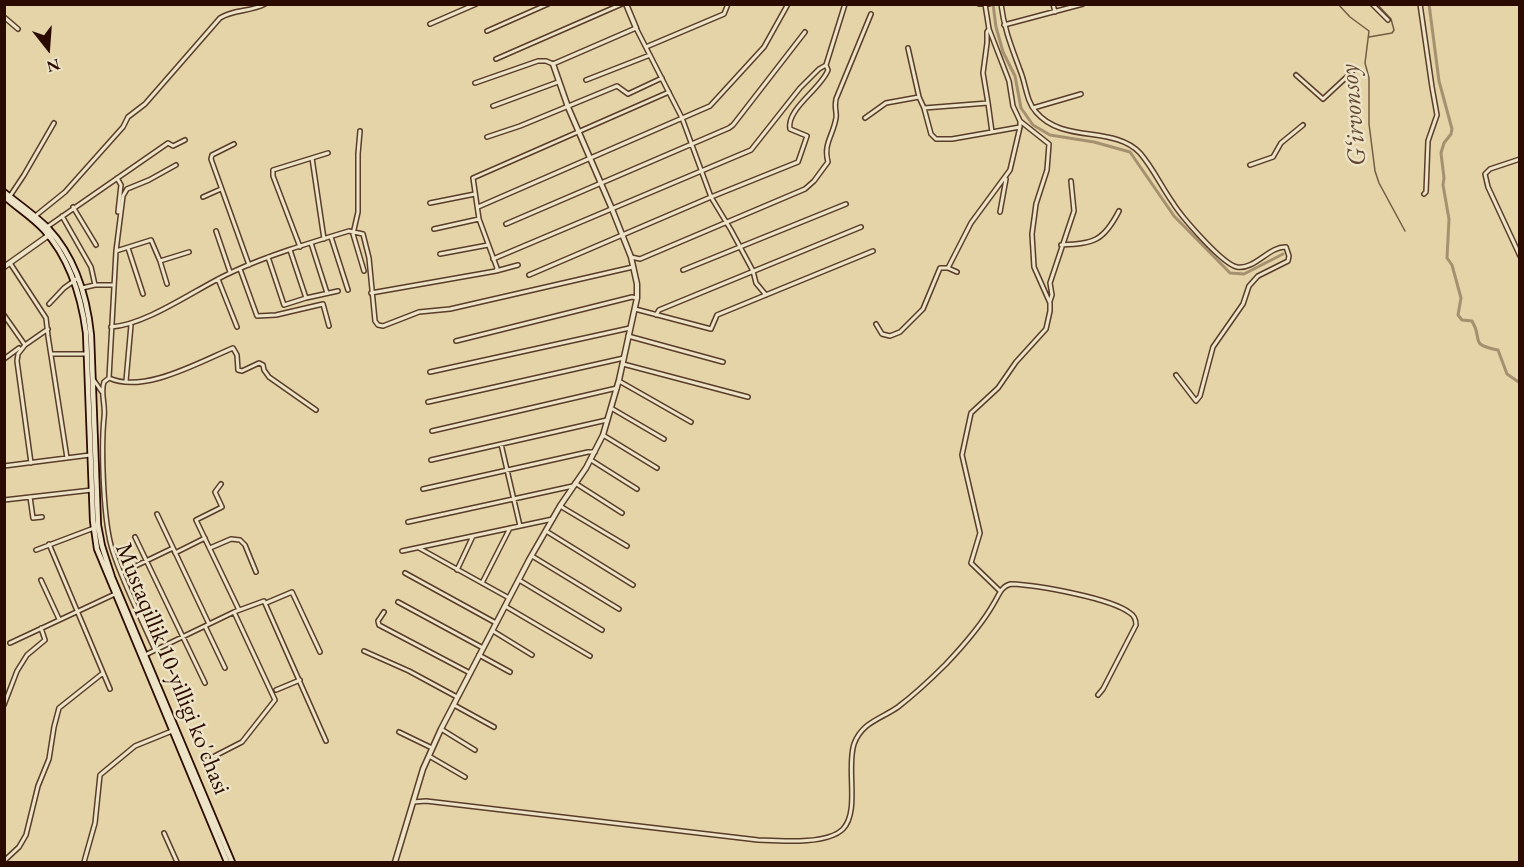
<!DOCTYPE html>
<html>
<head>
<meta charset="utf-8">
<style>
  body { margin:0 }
  #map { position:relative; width:1524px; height:867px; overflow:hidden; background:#e4d4a8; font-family:"EB Garamond",serif }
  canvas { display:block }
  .frame { position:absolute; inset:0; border:6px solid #2b0b00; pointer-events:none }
  .north { position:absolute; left:18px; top:18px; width:60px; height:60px; -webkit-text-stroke:4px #ede3c6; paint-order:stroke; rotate:163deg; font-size:16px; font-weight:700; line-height:24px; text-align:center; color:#2b0b00 }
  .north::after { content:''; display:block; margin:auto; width:21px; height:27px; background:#2b0b00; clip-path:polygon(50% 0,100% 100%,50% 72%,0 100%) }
</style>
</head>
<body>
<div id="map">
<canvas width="1524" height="867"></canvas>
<div class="frame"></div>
<div class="north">N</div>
</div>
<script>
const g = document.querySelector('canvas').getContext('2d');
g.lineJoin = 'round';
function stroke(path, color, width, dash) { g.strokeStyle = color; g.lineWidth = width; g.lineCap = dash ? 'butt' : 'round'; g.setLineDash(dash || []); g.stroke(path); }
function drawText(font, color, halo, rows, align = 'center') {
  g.font = font + ' "EB Garamond",serif'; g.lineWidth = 5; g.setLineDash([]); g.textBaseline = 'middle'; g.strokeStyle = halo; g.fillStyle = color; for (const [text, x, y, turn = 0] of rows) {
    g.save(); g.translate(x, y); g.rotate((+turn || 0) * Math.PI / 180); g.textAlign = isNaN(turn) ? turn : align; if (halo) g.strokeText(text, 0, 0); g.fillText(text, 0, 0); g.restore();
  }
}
stroke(new Path2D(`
  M1338,4L1350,17L1369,31L1365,63L1369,78V124L1375,171L1379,183L1405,231
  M1369,37L1392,33L1394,30L1391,19L1377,4`), '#745b43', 1.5);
stroke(new Path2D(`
  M993,4L996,27L1003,52L1015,76L1021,108L1033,125L1050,135L1094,142L1130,152L1174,216L1230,273L1244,274L1283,254
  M1429,4L1439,81L1452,129L1451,134L1444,143L1441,153L1444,178L1443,185L1449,219L1447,258L1452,265L1461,298L1458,315L1462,320L1472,321C1484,341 1468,344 1498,350L1507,374L1520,383`), '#a5906f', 3);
const minor = new Path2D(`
  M979,4H989
  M1001,4C1004,29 1012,48 1020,70C1026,84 1026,101 1036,112C1063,144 1114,125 1140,153C1153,168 1161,186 1173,203C1181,216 1222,264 1237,267C1255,270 1269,246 1286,247L1289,256L1288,261L1258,276L1249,286L1243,304L1213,347L1200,396L1196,401L1176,375
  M1053,4L1055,12
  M1372,4L1388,20
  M1420,4L1432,87L1437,115L1428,141L1426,192L1424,194
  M4,17L18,29
  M430,24L476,4
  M1004,25L1083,4
  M487,31L548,4
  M646,47L724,14L728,4
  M908,48L919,97
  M496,59L622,4
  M1296,75L1323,99L1352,72
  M586,80L650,55
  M475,83L538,61H546L553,64L636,28L682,118L711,197L731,230L753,271L756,283L766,295
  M988,103L983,73L987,43V32L989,29
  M493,106L558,82
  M924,108L931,134L936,139H952L992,132
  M1033,108L1081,94
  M865,118L886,103L919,97L924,108L988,103L992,132L1020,127
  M360,131L358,154V212L353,234L364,271
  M487,137L520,126L617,86L628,94L662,78
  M234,144L212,155L211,159L249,265
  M312,158L324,239
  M1520,159L1490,169L1485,174L1488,187L1520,256
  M1250,165L1273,157L1281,143L1303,125
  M117,178L121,185L118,212
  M10,196L24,175L54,123
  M203,197L221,189
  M430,203L475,194
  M73,207L96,245
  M478,207L710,106L764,47L788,4
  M1000,212L1006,179
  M62,216L91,267L95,285
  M34,217L65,192L123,127L128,117L145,104L220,18C233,9 251,12 265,4
  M506,224L729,128L733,125L805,32
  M47,227L168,143L173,146L185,140
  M434,229L479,219
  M216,231L230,272
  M331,237L348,290
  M311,243L327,293
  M1061,245C1094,243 1103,242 1119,211
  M300,247L273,176V170L328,153
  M128,248L143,294
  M290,250L306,298L338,291
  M116,251L151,240L160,261L167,284
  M440,254L488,245
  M268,257L284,305L306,298
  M631,257L640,259L805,189L814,181L828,162C823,144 833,136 836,118C837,111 834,109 836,99L871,14
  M493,259L751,150L800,88L819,69L826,65L845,4
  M160,261L189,252
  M10,263L46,318L48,336L67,458
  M948,268L957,272
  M240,269L257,316L276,315L323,304L329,326
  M683,270L846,204
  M496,271L518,265
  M529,275L711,197L798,162L807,136L790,129C786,109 821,89 828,70L826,65
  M218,279L237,327
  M82,288L95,285H113
  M371,293L496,271L497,268L479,219L473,178L669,92
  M1050,301L1052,295L1050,283L1074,211L1071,181
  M49,304L64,288L78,278
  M635,309L711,329L717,315L873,251
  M4,315L25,345L18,354L17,361L31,463
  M656,315L659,310L861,227
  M876,324L882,334L890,336L900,332L923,309L940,268H948L971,223L1010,170L1020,127V121L1013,106L1009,81L989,29L985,4
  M111,327C147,325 197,288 232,272C269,255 309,243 349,231L363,234L369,258L375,321L378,325L383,326L419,312L450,309L633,267
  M628,336L723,362
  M456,341L632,297L637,298
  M25,345L48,329
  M51,354H87
  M4,359L19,348
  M623,364L748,397
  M430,372L630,328
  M109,378L104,382C100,393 106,405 104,418C101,449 103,523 113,552C124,585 141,618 155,650
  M109,378C144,394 199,362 233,348L237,355L238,370L242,371L259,363L263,365L264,370L269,377L316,410
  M109,378L116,251L123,196L127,189L149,180L176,165
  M93,379L102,392
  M126,381L131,325
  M619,381L691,422
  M428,402L624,358
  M611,408L664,439
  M432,431L617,388
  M603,435L657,468
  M501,444L520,526
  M431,460L607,420
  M591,460L637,489
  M4,466L90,455
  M575,483L622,513
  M221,484L215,492L222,507L196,520L239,610
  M423,489L588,452H595
  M30,497L33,518L42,517
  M4,500L92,490
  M560,506L627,546
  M157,514L209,624
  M408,522L573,486
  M546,531L633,585
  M135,537L205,683
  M49,544L110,689
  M210,548L231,539L240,540L245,545L256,572
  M419,548L509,598
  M36,550L94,528
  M402,551L553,519
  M175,553L205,538
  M532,556L619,609
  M457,570L473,536
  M121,573L173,548
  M405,573L496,623
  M41,580L59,619
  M519,580L602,630
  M482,583L510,528
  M1000,591L971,563L980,533L962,455L971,413L998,388L1016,362L1046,329L1050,311V303L1034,267L1032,234L1036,204L1047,170L1049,144L1020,121
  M398,602L483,648
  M266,603L292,592L320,652
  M505,606L590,656
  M384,612L378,621L379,625L470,673
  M205,626L225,668
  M493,631L532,655
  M10,643L115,594
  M364,651L409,671L457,697
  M145,655L234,612L264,601L326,741
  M479,655L510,672
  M276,690L300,680
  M4,705L17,671L27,655L45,640L41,628
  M454,705L494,727
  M441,729L475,750
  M399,732L432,748
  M429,756L465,777
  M215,786L207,760L242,742L275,700L234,612
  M413,802L426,801L758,840C780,841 827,845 843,829C860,811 846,768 854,744C862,722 881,719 898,707C915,694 931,679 946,664C964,645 981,626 994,603C999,595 1001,586 1011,584C1037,585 1111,598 1130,613C1135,616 1136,620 1136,625L1103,689L1098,695
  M164,833L177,862
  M4,861L19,847L26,835L38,786L49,759L54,727L59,708L103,673
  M84,862L95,823L100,775L135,746L172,731`);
const tertiary = new Path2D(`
  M626,4L636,28
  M4,267L49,235
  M395,862L423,769L441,729L529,560L560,506L586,468L603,435L619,380L637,298V284L631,257L612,209L568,107L553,64`);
const secondary = new Path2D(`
  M4,192C19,204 35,215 48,228C75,257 87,296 91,335L98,525L102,546L112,577L232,862
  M4,196C17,208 32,217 44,230C70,259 81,295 86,333L93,521L97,549L227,862`);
stroke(minor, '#593d2a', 6);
stroke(tertiary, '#593d2a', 7);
stroke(secondary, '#2b0b00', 8);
stroke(minor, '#ede3c6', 3);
stroke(tertiary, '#ede3c6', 4);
stroke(secondary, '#ede3c6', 4.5);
drawText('24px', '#2b0b00', '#ede3c6', [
  ["Mustaqillik 10-yilligi ko'chasi",172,669,68]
]);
drawText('italic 26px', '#624732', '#ede3c6', [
  ["G‘irvonsoy",1354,115,-95]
]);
</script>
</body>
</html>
